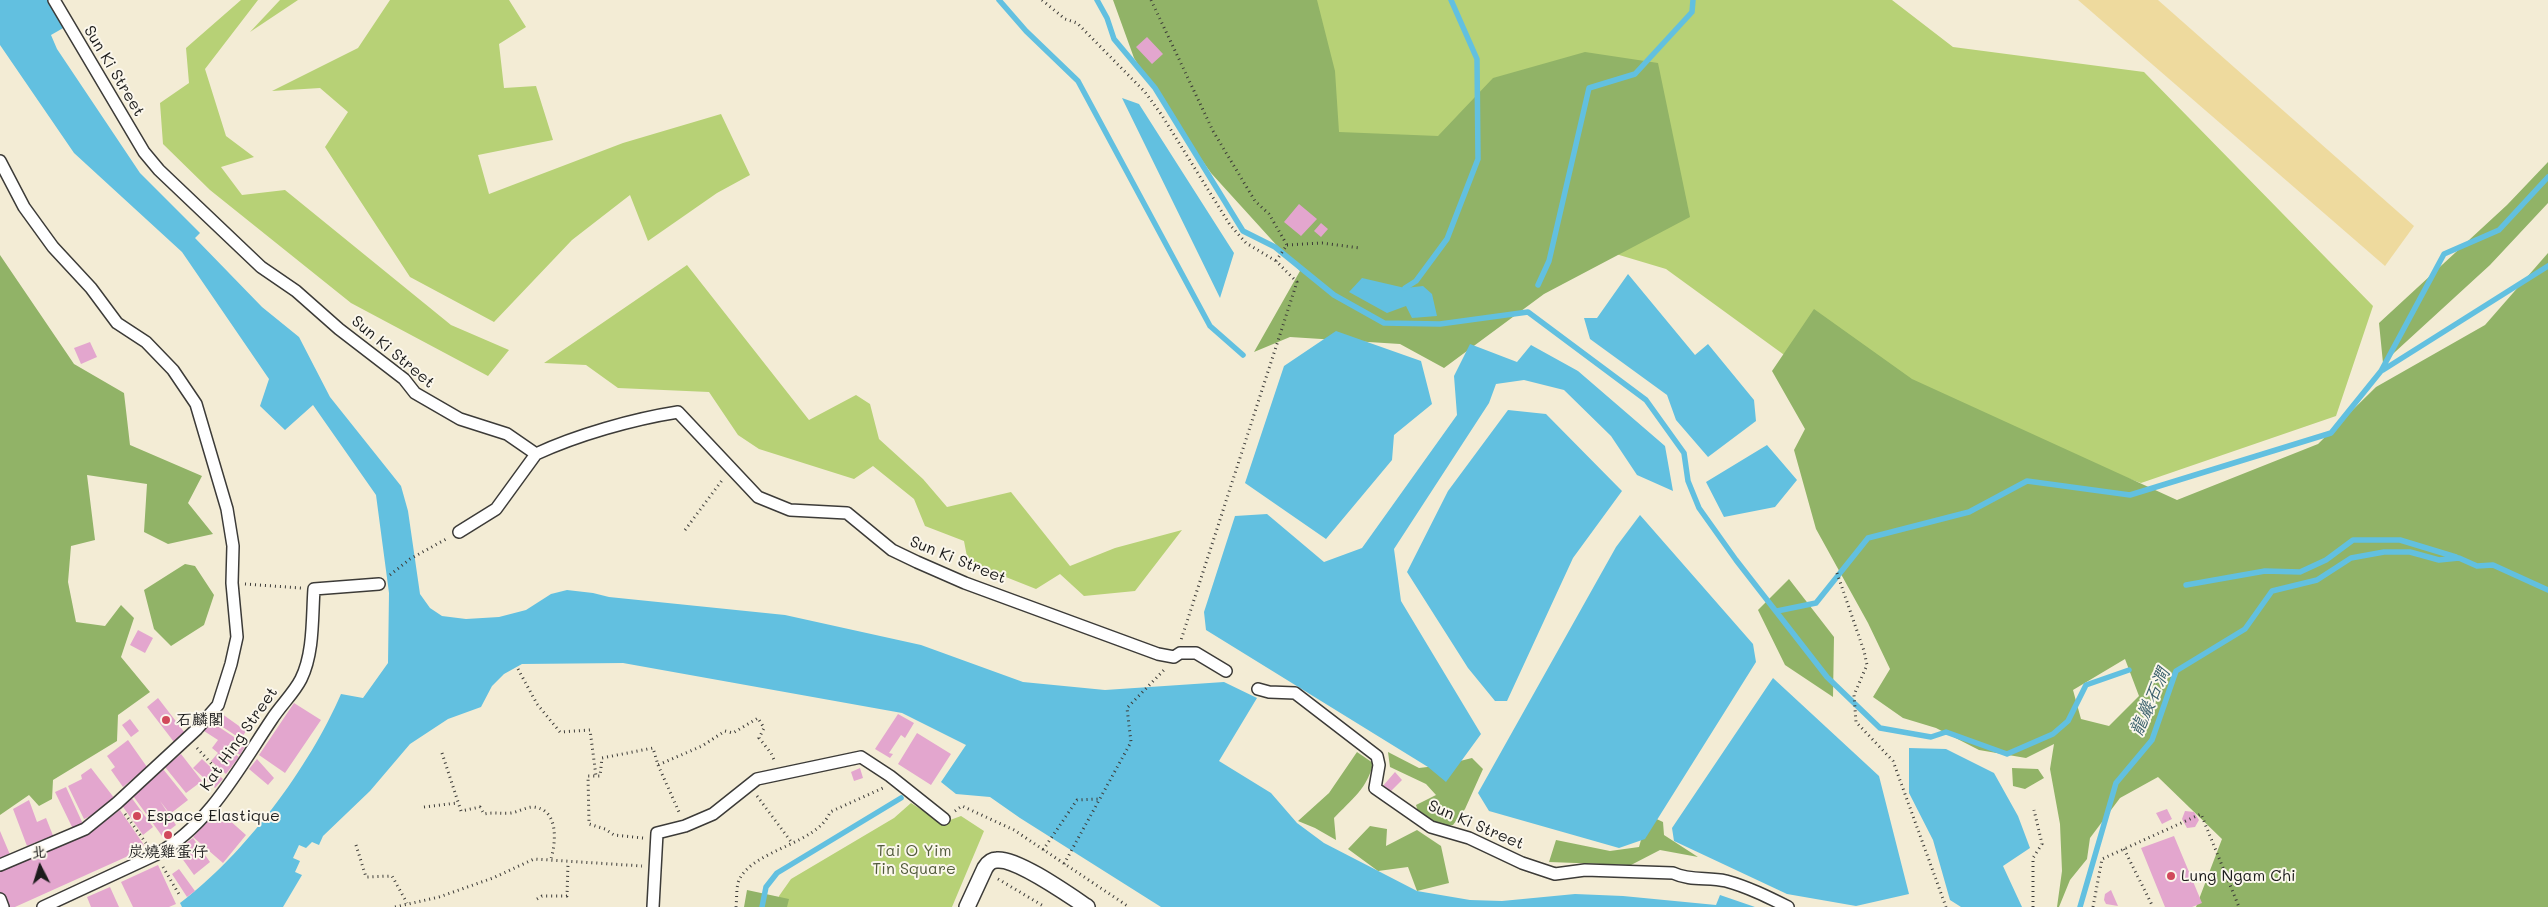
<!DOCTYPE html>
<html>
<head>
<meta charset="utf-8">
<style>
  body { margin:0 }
  #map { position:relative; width:2548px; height:907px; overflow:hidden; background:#f3ecd5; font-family:Mali,"LXGW WenKai TC",sans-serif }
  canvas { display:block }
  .north { position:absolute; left:15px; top:842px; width:50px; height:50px; -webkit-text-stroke:4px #fbf7ec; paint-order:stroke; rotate:355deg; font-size:14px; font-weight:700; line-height:20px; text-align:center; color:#1c1c1c }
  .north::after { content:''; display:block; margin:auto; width:18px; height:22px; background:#1c1c1c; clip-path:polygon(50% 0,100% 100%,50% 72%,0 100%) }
</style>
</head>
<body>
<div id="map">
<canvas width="2548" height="907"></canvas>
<div class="north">北</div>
</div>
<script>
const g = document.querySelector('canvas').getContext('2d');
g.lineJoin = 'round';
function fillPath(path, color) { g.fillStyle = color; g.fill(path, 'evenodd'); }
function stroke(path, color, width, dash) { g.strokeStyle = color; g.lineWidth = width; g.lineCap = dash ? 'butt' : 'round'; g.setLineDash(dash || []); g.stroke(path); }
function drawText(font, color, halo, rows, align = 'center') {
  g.font = font + ' Mali,"LXGW WenKai TC",sans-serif'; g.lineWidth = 4; g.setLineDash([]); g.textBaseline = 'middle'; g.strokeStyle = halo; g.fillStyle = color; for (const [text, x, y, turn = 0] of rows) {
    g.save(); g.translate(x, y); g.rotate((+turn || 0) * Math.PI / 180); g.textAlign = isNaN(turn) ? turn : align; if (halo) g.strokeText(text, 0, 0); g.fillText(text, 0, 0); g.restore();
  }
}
fillPath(new Path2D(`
  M241,0H258L205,69L226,136L254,157L221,167L242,195L285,190L451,325L509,350L488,376L351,303L210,190L163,144L160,103L189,83L186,48Z
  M280,0H298L250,32Z
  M390,0H509L526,27L499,44L504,88L536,86L553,140L478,155L489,194L623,143L721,114L750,175L717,193L648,241L630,195L572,240L494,322L410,277L325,147L348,112L320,88L272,91L358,48Z
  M1259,0H1892L1953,47L2144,72L2373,306L2336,416L2141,483L1787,357L1666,269L1529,228L1344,177Z
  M687,265L809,420L856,395L870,404L879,439L923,479L947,507L1011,492L1070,566L1115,548L1182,530L1135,591L1084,596L1060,574L1036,589L968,562L964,541L925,526L914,499L873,466L854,479L759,449L738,435L709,392L618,388L586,365L544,363Z
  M911,803L942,823L961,816L984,831L952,907H778L779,896L791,879L894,818Z`), '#b7d176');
fillPath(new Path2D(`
  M1113,0H1317L1335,71L1339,132L1438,136L1493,78L1585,52L1658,63L1690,217L1544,294L1444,368L1400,344L1290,337L1254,352L1300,271L1211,173L1165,107L1134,58Z
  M2548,162V203L2490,265L2383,363L2379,323L2507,205Z
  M2548,253V907H2196L2222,839L2158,777L2120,798L2090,838L2087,859L2070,880L2059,907H2057L2062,871L2060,824L2050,769L2054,744L2026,758L1979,750L1936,728L1903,718L1873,697L1890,669L1868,623L1816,529L1794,450L1805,429L1772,371L1814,309L1912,379L2177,500L2318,444L2376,387L2485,325ZM2125,659L2139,696L2109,726L2081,719L2073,690Z
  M0,255L74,364L124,393L130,445L202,476L188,503L213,534L168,544L144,532L147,484L87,475L95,540L71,546L68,582L76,622L105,626L121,605L134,618L121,657L150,692L118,715L117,741L53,780L52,799L39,806L29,795L0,815Z
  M185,564L195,566L214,595L204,625L171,646L154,629L144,590Z
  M1789,579L1834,637L1833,697L1785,665L1758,610Z
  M1357,752L1373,763C1368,788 1351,800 1334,818L1336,840L1315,828L1298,821L1329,793Z
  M1388,752L1419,768L1444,765L1472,758L1483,769L1465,809L1453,825L1423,829L1416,805L1436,795L1426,784L1390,767Z
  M2012,768L2038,769L2044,778L2025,789L2013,786Z
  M1648,815L1663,822L1664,835L1698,857L1660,850L1631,865L1549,862L1556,840L1610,851L1639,847Z
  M1370,826L1387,829L1386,846L1417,830L1441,846L1449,883L1417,891L1408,867L1378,871L1348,849Z
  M747,890L789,899L787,907H744Z`), '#91b367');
fillPath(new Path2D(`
  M2078,0H2158L2414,226L2385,266Z`), '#eeda9e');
fillPath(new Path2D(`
  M0,0H49L65,27L51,35L57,49L140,173L200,233L195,238L262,307L299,337L330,397L401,486L408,511L420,594L430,608L442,616L466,619L499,617L526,610L551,594L567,590L593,593L609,597L785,615L921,645L1023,682L1105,690L1224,682L1257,698L1219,761L1271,793L1297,823L1324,843L1417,891L1470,900L1502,901L1575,894L1623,896L1716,905L1720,895L1755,907H1161L1020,818L990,797L956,794L941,782L966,745L902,713L623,663L522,664L504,674L492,686L481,707L448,719L410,744L370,791L323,836L319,845L312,842L306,848L299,845L293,858L300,861L295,872L302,875L283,907H182L180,903C244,855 309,768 341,694L363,698L388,663L389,593L376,495L313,405L285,430L260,406L269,379L182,252L74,153L0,45Z
  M1122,98L1139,104L1234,253L1220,298Z
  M1628,274L1695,355L1708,344L1754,400L1756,421L1708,457L1676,420L1667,395L1590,339L1584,318H1597Z
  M1362,278L1405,288L1423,286L1432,294L1437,316L1412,318L1406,306L1387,313L1349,292Z
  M1336,331L1421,361L1432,404L1394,435L1392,460L1326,539L1245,483L1284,366Z
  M1470,344L1517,362L1531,345L1578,371L1665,446L1673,491L1637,475L1611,436L1564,390L1524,380L1496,384L1489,403L1394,549L1401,601L1481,734L1446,782L1428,767L1206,630L1204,612L1235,516L1267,514L1324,562L1362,548L1457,415L1454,376Z
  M1508,410L1546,414L1622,491L1573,558L1507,701H1495L1468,668L1407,572L1448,491Z
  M1767,445L1797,480L1775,507L1724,517L1706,482Z
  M1640,515L1753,644L1756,662L1645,839L1619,848L1489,811L1478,793L1616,547Z
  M1773,678L1879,776L1909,894L1856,906L1787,894L1674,841L1672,828Z
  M1909,748L1946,749L1994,773L2018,816L2030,848L2003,866L2022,907H1961L1950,900L1933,840L1909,793Z`), '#62c0e0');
stroke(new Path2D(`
  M999,0L1026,31L1078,81L1210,326L1243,355
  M1097,0L1107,18L1114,39L1155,88L1243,231L1275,247L1334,295L1384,323L1440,324L1528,312L1646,400L1684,453L1688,481L1699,508L1736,560L1827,677L1880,728L1931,737L1946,732L2007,754L2053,734L2068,721L2086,685L2129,670
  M1538,285L1549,261L1589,88L1635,74L1692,12L1693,0
  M1405,288L1416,281L1447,239L1478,159L1477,59L1451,0
  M2383,370L2548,266
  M2186,585L2265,571L2300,572L2326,560L2353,540H2400L2456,557
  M1777,611L1816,603L1868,538L1969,512L2027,481L2130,495L2331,433L2381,371L2444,254L2499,230L2548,177
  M762,907L766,887L777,873L901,798
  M2080,907L2116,783L2152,740L2176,671L2245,629L2272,591L2317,580L2351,558L2384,552H2410L2439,560L2459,558L2477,566L2493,565L2548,590`), '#62c0e0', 5.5);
fillPath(new Path2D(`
  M1147,37L1163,54L1152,64L1136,47Z
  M1299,204L1317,219L1301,236L1284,222Z
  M1321,223L1328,229L1321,237L1314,231Z
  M90,342L97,357L81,364L74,348Z
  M138,630L153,638L145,653L130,645Z
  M158,698L185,733L174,742L147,707Z
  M294,703L321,720L285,773L259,755Z
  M218,711L246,731L241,739L212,720Z
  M898,714L914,723L905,738L901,735L889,753L893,754L890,758L875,749Z
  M130,719L139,731L131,737L122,725Z
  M210,721L246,745L240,755L222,744L239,757L226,774L211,761L218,753L212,748L218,740L204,731Z
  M917,733L951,754L931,785L898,764Z
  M128,740L147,767L123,787L111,770L115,767L107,756Z
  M181,754L202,781L186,793L165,767Z
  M202,759L223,779L215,788L193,768Z
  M257,759L274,778L268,785L249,769Z
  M91,768L115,799L99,812L84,819L68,786L82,779L81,775Z
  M860,768L863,778L854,781L851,772Z
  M163,769L188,800L170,814L160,801L176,825L162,836L131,793Z
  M1395,772L1402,780L1388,794L1382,787Z
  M66,787L83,824L73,829L55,792Z
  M131,797L153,827L143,835L121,804Z
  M29,800L37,822L46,818L54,838L45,841L44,839L27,846L13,809Z
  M2167,809L2172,819L2162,824L2156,813Z
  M120,810L144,845L126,857L15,907H6L0,895V871L91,830Z
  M218,810L246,835L223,863L193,837Z
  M2185,811L2194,812L2199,820L2195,827L2187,828L2182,819Z
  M0,831L11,857L0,859Z
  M2174,836L2202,903L2192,907H2165L2141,848Z
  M193,838L210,862L194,875L176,850Z
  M158,865L176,904L169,907H133L121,882Z
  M179,869L195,891L187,897L172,874Z
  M110,887L119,907H91L87,897Z
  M2111,890L2118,906L2106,904L2104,900L2105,894Z`), '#e3a6ce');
const pedestrian = new Path2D(`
  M54,0L144,152L159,170L261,267L296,291L339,329L404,379L415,393L460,419L507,434L536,454C577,435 633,419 678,412L758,497L790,510L847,513L892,550L917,562L965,583L1158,654L1174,657L1180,653H1196L1226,671
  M0,161L24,207L53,247L91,288L117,323L146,342L173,370L196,404L227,509L233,546L232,583L237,637L231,664L218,705L197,729L117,803L85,829L0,865
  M459,532L496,509L536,454
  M1258,689L1269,692L1295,693L1377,756L1379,765L1375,788L1431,827L1469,838L1522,863L1555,874L1585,870L1673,873C1690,881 1708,877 1726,881C1748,887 1768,897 1788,907
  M0,899L3,907
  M43,907L155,855C209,826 239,768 272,719C281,705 294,693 301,679C314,653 312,617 314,589L379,584
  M653,907L657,833L685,826L713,814L757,779L861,757L890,776L944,819`);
const minor = new Path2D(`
  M967,907L985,868C988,863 991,860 997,860C1017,858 1069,895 1087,907`);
stroke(pedestrian, '#3c3b38', 14);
stroke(minor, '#3c3b38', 18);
stroke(new Path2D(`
  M1042,0L1065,19L1077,23L1145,92L1161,114L1230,225L1246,243L1276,261
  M1151,0L1213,131L1255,201L1269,214L1287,245L1276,261L1297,282L1181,640
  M1287,245L1322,243L1360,248
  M685,530L723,479
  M1837,573L1864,651L1867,665L1854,695L1856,722L1893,761L1946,907
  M390,575L410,559L448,538
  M245,584L301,588
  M518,669L537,704L560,732L590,730L596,776
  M197,748L220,773
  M442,753L461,811L480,807L484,814C493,812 501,814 511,813C518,812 526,807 533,807C559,809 556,842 551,859
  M658,765L679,812
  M757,796L792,843
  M424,807L457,803
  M955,811L962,806L1014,830L1129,907
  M125,814L146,843
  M643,838L614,835L605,829L589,824L588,776H600L602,758L653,748L658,765L702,746L725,731L733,733L758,718L764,728L759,738L771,753L775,762
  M356,845L366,877L392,876L407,903
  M2124,849L2153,907
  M1043,850L1077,800L1100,799
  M1064,864L1131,742L1127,708L1164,670
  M163,867L180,896
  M998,879L1045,907
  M537,899L542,896H567L568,863
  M395,907L439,897L493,878L534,859L642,866
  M736,907C737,899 736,887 739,880C754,849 818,844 830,812L883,788
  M2033,907V858L2042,844L2034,810
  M2093,907L2102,859L2201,814L2239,907`), '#3c3b38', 3, [1, 4]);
stroke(pedestrian, '#fff', 11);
stroke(minor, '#fff', 15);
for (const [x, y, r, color] of [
  [166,720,5,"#d1495b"],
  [137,816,5,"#d1495b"],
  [168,835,5,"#d1495b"],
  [2171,876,5,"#d1495b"]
]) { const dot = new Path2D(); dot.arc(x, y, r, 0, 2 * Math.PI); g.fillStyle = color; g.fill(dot); stroke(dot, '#fbf7ec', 2); }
drawText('16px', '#1c1c1c', '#fbf7ec', [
  ["Sun Ki Street",114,71,59],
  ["Sun Ki Street",393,352,40],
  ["Sun Ki Street",958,560,22],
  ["Kat Hing Street",239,739,-55],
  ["Sun Ki Street",1476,825,23]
]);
drawText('16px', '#1c1c1c', '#fbf7ec', [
  ["石麟閣",176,720],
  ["Espace Elastique",147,816],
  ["炭燒雞蛋仔",168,852,"center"],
  ["Lung Ngam Chi",2181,876]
], 'left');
drawText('16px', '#525b3c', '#fbf7ec', [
  ["Tai O Yim",914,851],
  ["Tin Square",914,869]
]);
drawText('italic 18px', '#385e6a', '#fbf7ec', [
  ["龍巖石澗",2150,702,-66]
]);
</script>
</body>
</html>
